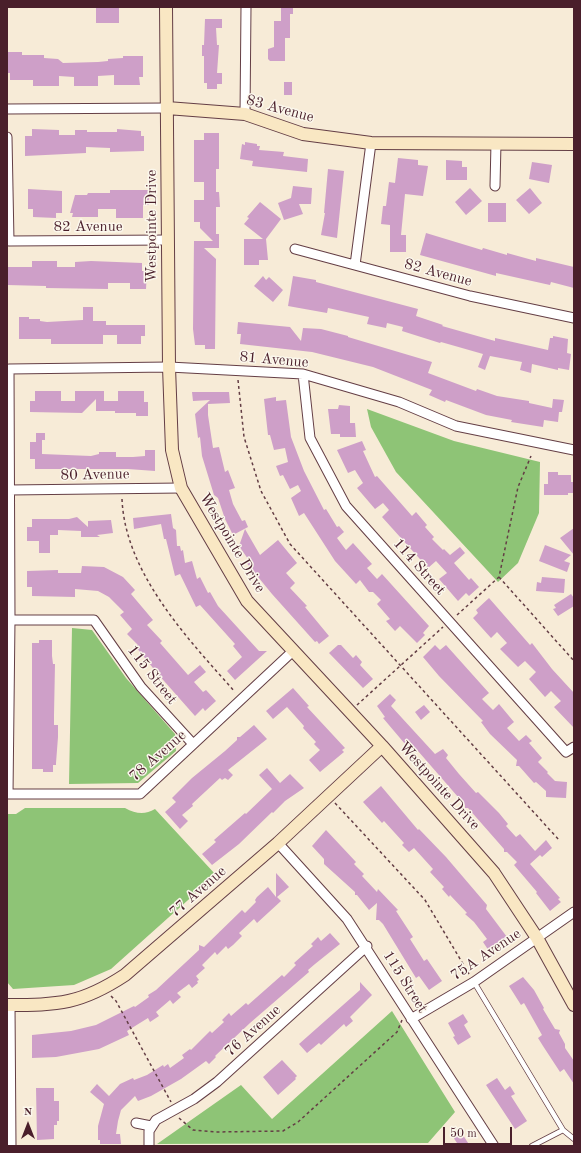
<!DOCTYPE html>
<html>
<head>
<meta charset="utf-8">
<style>
  body { margin:0 }
  #map { position:relative; width:581px; height:1153px; overflow:hidden; background:#f7ebd7; font-family:"Old Standard TT",serif }
  canvas { display:block }
  .frame { position:absolute; inset:0; border:8px solid #4a1f2b; pointer-events:none }
  .north { position:absolute; left:8px; top:1105px; width:40px; height:40px; -webkit-text-stroke:3px #fbf7ec; paint-order:stroke; rotate:0deg; font-size:11px; font-weight:700; line-height:16px; text-align:center; color:#4a1f2b }
  .north::after { content:''; display:block; margin:auto; width:14px; height:18px; background:#4a1f2b; clip-path:polygon(50% 0,100% 100%,50% 72%,0 100%) }
  .scale { position:absolute; left:443px; top:1127px; width:69px; height:18px; box-sizing:border-box; border:2px solid #4a1f2b; border-top:0; padding-left:5px; font-size:12px; line-height:14px; white-space:nowrap; color:#4a1f2b; -webkit-text-stroke:3px #fbf7ec; paint-order:stroke }
</style>
</head>
<body>
<div id="map">
<canvas width="581" height="1153"></canvas>
<div class="frame"></div>
<div class="north">N</div>
<div class="scale">50 m</div>
</div>
<script>
const g = document.querySelector('canvas').getContext('2d');
g.lineJoin = 'round';
function fillPath(path, color) { g.fillStyle = color; g.fill(path, 'evenodd'); }
function stroke(path, color, width, dash) { g.strokeStyle = color; g.lineWidth = width; g.lineCap = dash ? 'butt' : 'round'; g.setLineDash(dash || []); g.stroke(path); }
function drawText(font, color, halo, rows, align = 'center') {
  g.font = font + ' "Old Standard TT",serif'; g.lineWidth = 3; g.setLineDash([]); g.textBaseline = 'middle'; g.strokeStyle = halo; g.fillStyle = color; for (const [text, x, y, turn = 0] of rows) {
    g.save(); g.translate(x, y); g.rotate((+turn || 0) * Math.PI / 180); g.textAlign = isNaN(turn) ? turn : align; if (halo) g.strokeText(text, 0, 0); g.fillText(text, 0, 0); g.restore();
  }
}
fillPath(new Path2D(`
  M367,409L454,441L540,462L539,513L518,563L498,582L396,472L371,427Z
  M72,628L92,630L126,678L175,734L176,751L138,783L69,784Z
  M25,808H125C136,814 145,815 155,809L216,875L111,969L74,985L13,989L7,982V814H16Z
  M392,1011L455,1112L428,1143L157,1144L241,1085L272,1119Z`), '#8ec476');
fillPath(new Path2D(`
  M96,7H119V23H96Z
  M281,7H293V14H290V38H285V61H270L268,59V49L274,47V21H281Z
  M205,19H222V28H216L217,45H219L217,73H222V84H217V89H207V83H204V56H202V45H204Z
  M7,52H22V55H44V58L58,59L63,63L98,62L108,61V59L123,58V56H143V77H139L140,85H114V75L98,76V86H74V77L59,76V86H33V80H10V73H7Z
  M284,82H292V95H284Z
  M32,129L59,130V135H75V130H87V132H117V129L141,131V136H144V151L110,152V148L86,147V153L25,156V136H32Z
  M204,133H219V169H216V192H219L220,207H216V234H219V248H204L216,259L215,349H205V345H195L193,329L194,241H213L200,228V222H194V200H204V182H194V140H204Z
  M245,142L257,144V146H260L259,150L284,152L283,156L308,159L307,172L252,166L253,161L240,159L242,144L245,145Z
  M398,158L418,160V165L428,166L423,196L405,194L401,235H406V252H390V225L381,224L383,206H386L389,182L395,183Z
  M446,160L462,161V167H467V180H446Z
  M532,162L552,165L549,183L529,179Z
  M328,169L344,171L337,238L321,235L325,213H324Z
  M293,186L312,188L311,204H299L303,214L284,220L278,203L291,198Z
  M470,188L482,201L466,215L455,202Z
  M530,188L542,203L529,214L516,200Z
  M28,189L62,191V213H56V218L33,217V209H28Z
  M110,190H149V205H143V218H116V209H98V217H72L73,213H70L75,195H87L88,193H110Z
  M260,202L281,219L266,239L268,260H259V265H244V239H263L244,224L249,218L247,217Z
  M488,203H506V222H488Z
  M426,233L482,250L483,248L507,255V253L536,261V258L574,267V288L551,282L550,285L496,273V276L420,255Z
  M32,261H57V267H75V262L91,261L142,263V271H147L146,289H130V283H108V289L46,288V286L7,285V267H32Z
  M263,276L266,280L269,277L283,290L273,302L254,286Z
  M293,276L316,280V282L418,309L416,316L443,325L442,326L495,341V338L548,350L550,338H553V336L568,339L567,353L571,354L569,370L558,368V370L532,364L531,373L520,370L522,362L490,356L485,370L478,367L483,354L441,342L440,343L402,331L403,327L387,323L386,328L367,324L369,317L328,308L327,313L288,306Z
  M83,307H93V321H106V325H145V336H141V344H117V335H103V344H51V339H19V317H29V319H40V321L47,322L83,320Z
  M238,322L290,327L301,341L303,328L321,329L348,336V337L432,362L428,373L476,391L477,389L497,396L529,401V403L552,408L553,399L564,400L562,412H559L558,422L544,420L543,427L511,422L512,420L486,415L446,400L445,402L429,395L432,390L373,367L312,352L240,344L241,334H237Z
  M35,391H61V401H75V391H104V401H118V391H144V402H148V416H136V413H115V411H96V399L82,413L30,412V401H35Z
  M192,392H229L230,403L208,404V415L213,448L219,447L225,472L228,470L235,488L229,490L233,504L242,521L245,520L248,527L233,535L225,519L218,498L214,495L202,456L200,437L198,438L195,414L210,400L193,401Z
  M276,397V401L286,400L291,437L304,471L324,510L326,509L337,527L339,526L344,532L337,538L346,550L353,543L372,564L367,568L377,579L382,574L429,626L423,633L425,635L417,643L400,626L395,631L386,621L390,619L377,604L381,600L373,592H369L360,580L356,584L335,561L304,513L299,516L291,498L301,491L298,485L290,489L283,475L280,476L276,466L288,462L285,448L274,450L270,435H268L264,399Z
  M339,405L350,406V423H355L356,437H340V434H331L328,409H338Z
  M36,433H45V440H42V454L91,456L99,454V452H116V457H133L145,456V450H155V471L128,469H35V459H30V442H36Z
  M362,441L366,450L363,451L375,477L377,476L412,516L416,512L427,525L425,527L434,537L432,539L443,550L444,549L450,555L460,547L465,553L454,563L469,580L471,578L479,587L469,596L466,593L458,601L439,579L447,573L436,561L428,568L382,517L389,510L383,503L375,509L357,488L363,483L355,470L348,473L337,450Z
  M548,472H558V475H571V482H574V493H568V495H544V484H548Z
  M171,514L173,528L176,530L177,546H180L181,551L183,550L185,563L192,561L197,579L200,577L208,593L210,592L218,606L259,651H267L235,680L227,671L242,657L233,646L235,644L200,605L196,607L180,574L175,576L166,539H164L161,524L134,529L133,518Z
  M77,517L88,527V521L111,520L113,533L97,535L100,537H81V531L58,530V535H50V553H39V541H27V527H32V519H69Z
  M574,528V555L560,538Z
  M245,529L260,555L278,540L297,563L286,573L295,583L290,588L307,606L305,607L329,636L319,644L317,641L315,642L272,594L245,561L248,559L239,546Z
  M545,545L571,555L564,561L570,563L567,572L539,561Z
  M82,566L104,567L123,577L135,590L131,594L153,620L147,625L162,641L160,643L188,675L200,665L206,672L194,682L203,692L206,690L216,701L205,711L203,708L195,716L157,673L136,647L138,645L127,634L132,629L120,615L124,612L109,597L98,591L75,589V597L32,596V587H27V571L58,570V573H81Z
  M542,577L565,579L564,593L536,591L537,582L541,583Z
  M571,594L574,598V606L558,616L553,609L556,608L554,605Z
  M489,598L530,645L532,643L552,669L574,693V728L554,707L561,701L551,691L545,697L529,679L536,672L525,661L518,667L500,649L507,643L497,632L491,638L473,618L478,613L476,610Z
  M39,640H52V656L53,664H55L54,715V725H58V737L56,763V765H53V772H43V769H32V643H39Z
  M338,645H341L353,658L356,655L362,662L360,665L373,679L363,688L329,653Z
  M435,645L440,650L446,645L489,693L482,699L493,710L499,704L514,722L507,728L519,741L526,735L532,741L529,743L542,758L538,762L548,772L547,773L555,781L567,782L566,798L546,797V791L536,782L534,783L519,766H516L517,760L490,734L481,722L483,721L439,676L423,657Z
  M293,688L309,706L307,707L345,748L342,750L344,752L320,772L309,760L320,750L314,744L316,742L303,728L304,726L287,707L273,719L266,711Z
  M390,694L396,700L391,706L435,754L443,749L448,755L446,758L459,774L476,793L478,792L499,813L508,824L506,826L516,837L520,834L535,851L546,840L552,848L542,857L540,855L530,864L560,898L558,899L561,902L550,911L536,893L537,892L514,865L517,862L507,852H504V849L468,808H465V805L418,751L417,752L407,742L405,744L383,718L385,717L377,706Z
  M424,705L430,712L421,720L415,712Z
  M254,725L267,739L228,770L233,775L228,780L225,778L222,780L220,778L192,804L193,806L182,815L188,821L180,829L165,812L176,802L172,798L192,778L225,751L237,740V737H240Z
  M267,768L280,783L290,774L304,788L285,801L273,813L272,812L239,844L212,865L202,854L216,842L214,840L245,813L246,814L272,789L259,775Z
  M381,786L418,830L419,829L446,857L487,905L486,909L507,937L500,945L489,951L483,942L487,939L474,922L465,914L467,913L450,895L449,897L442,889L444,887L430,872L433,869L414,848L409,852L402,845L404,843L384,821L382,823L363,802Z
  M326,830L356,862L354,864L364,874L362,876L377,892L378,889L398,910L396,911L413,937L410,939L424,961L427,959L442,981L429,990L419,976L416,978L383,924L379,920H376L377,903L369,910L357,895H355V892L324,864V859L312,846Z
  M276,873L289,887L277,897L281,901L257,923L254,919L239,933L242,936L233,945L228,949L226,946L217,955L215,952L202,965L205,968L196,976L199,980L197,981L198,983L192,988L189,984L177,993L181,997L173,1004L170,1000L156,1012L159,1016L150,1022L148,1018L127,1031L129,1035L99,1049L56,1057L32,1058V1035L71,1031L96,1025L134,1006L135,1007L149,997L148,995L156,990L199,950V945L204,947L242,910L245,913L256,902L255,900L257,897L268,887L276,897Z
  M330,933L340,944L315,964L308,970L309,972L250,1023L215,1056L216,1057L209,1064L206,1061L181,1079L151,1096L138,1101L135,1096L121,1110L118,1121L116,1134H120L121,1144H100V1140H98V1126L104,1104L90,1092L97,1084L109,1096L120,1084L133,1078L134,1080L147,1075L163,1065L164,1067L168,1064L170,1068L184,1058L182,1055L190,1049L191,1050L210,1031L212,1033L224,1022L222,1020L229,1013L231,1016L246,1003L248,1005L282,975L284,977L296,965L294,963L313,946L311,944L318,937L321,941Z
  M523,977L534,990L544,1008L543,1009L555,1029L560,1030L559,1033L565,1044V1048L574,1061V1084L564,1069L560,1072L543,1046L538,1038L542,1035L524,1003L521,1005L509,986Z
  M360,982L372,995L350,1017L353,1021L346,1027L344,1024L321,1045L319,1043L307,1053L299,1044L360,990Z
  M463,1014L468,1022L464,1025L471,1037L458,1045L453,1037L455,1036L448,1023Z
  M282,1060L297,1076L295,1078L296,1079L278,1095L263,1077Z
  M497,1078L505,1090L510,1086L515,1094L511,1096L527,1121L515,1129L486,1085Z
  M36,1088H54V1101H59V1121H57V1125H54V1139L37,1140Z
  M461,1132L470,1146H459L453,1137Z`), '#ce9fc8');
const lane = new Path2D(`
  M474,982L563,1130L574,1139
  M532,1146L563,1130`);
const street = new Path2D(`
  M7,109L167,108
  M245,114L246,7
  M7,137L9,241L168,240
  M495,186L496,143
  M295,249L470,296L574,318
  M355,265L371,143
  M303,374L310,438L346,506L566,752L574,747
  M9,490L181,488
  M10,620H94L141,687L193,744
  M293,651L140,794H8L10,620L9,369L169,367L303,374L399,402L456,426L574,450
  M278,843L347,919L494,1146
  M10,1005L11,1146
  M411,1019L474,982L574,912
  M136,1123L151,1126
  M149,1146V1131L156,1120L194,1099L217,1082L367,946`);
const secondary = new Path2D(`
  M166,7L169,367L172,450L181,488L247,601L382,746L494,873L537,938L574,1005
  M167,108L245,114L303,134L371,143L574,144
  M7,1005C59,1005 81,1004 125,975L278,843L382,746`);
stroke(lane, '#643e45', 6);
stroke(street, '#643e45', 11);
stroke(secondary, '#643e45', 14);
stroke(new Path2D(`
  M238,380L244,437L261,491L290,544L559,840
  M122,499C125,573 188,639 235,692
  M499,577L574,661
  M457,615L499,577L518,487L531,456
  M357,705L443,627
  M335,803L425,900L469,974
  M111,996L116,1001L171,1102
  M179,1118L193,1130L216,1132L283,1131L298,1122L397,1032L402,1020`), '#643e45', 1.5, [3, 3]);
stroke(lane, '#fff', 4.5);
stroke(street, '#fff', 9);
stroke(secondary, '#f9e7c3', 12);
drawText('15px', '#4a1f2b', '#fbf7ec', [
  ["83 Avenue",280,109,15],
  ["Westpointe Drive",152,226,-90],
  ["82 Avenue",88,227],
  ["82 Avenue",438,273,15],
  ["81 Avenue",274,360,5],
  ["80 Avenue",95,475,-1],
  ["Westpointe Drive",232,543,59],
  ["114 Street",419,567,48],
  ["115 Street",152,675,52],
  ["78 Avenue",158,756,-41],
  ["Westpointe Drive",439,786,48],
  ["77 Avenue",198,892,-41],
  ["75A Avenue",486,955,-34],
  ["115 Street",405,982,58],
  ["76 Avenue",253,1031,-42]
]);
</script>
</body>
</html>
